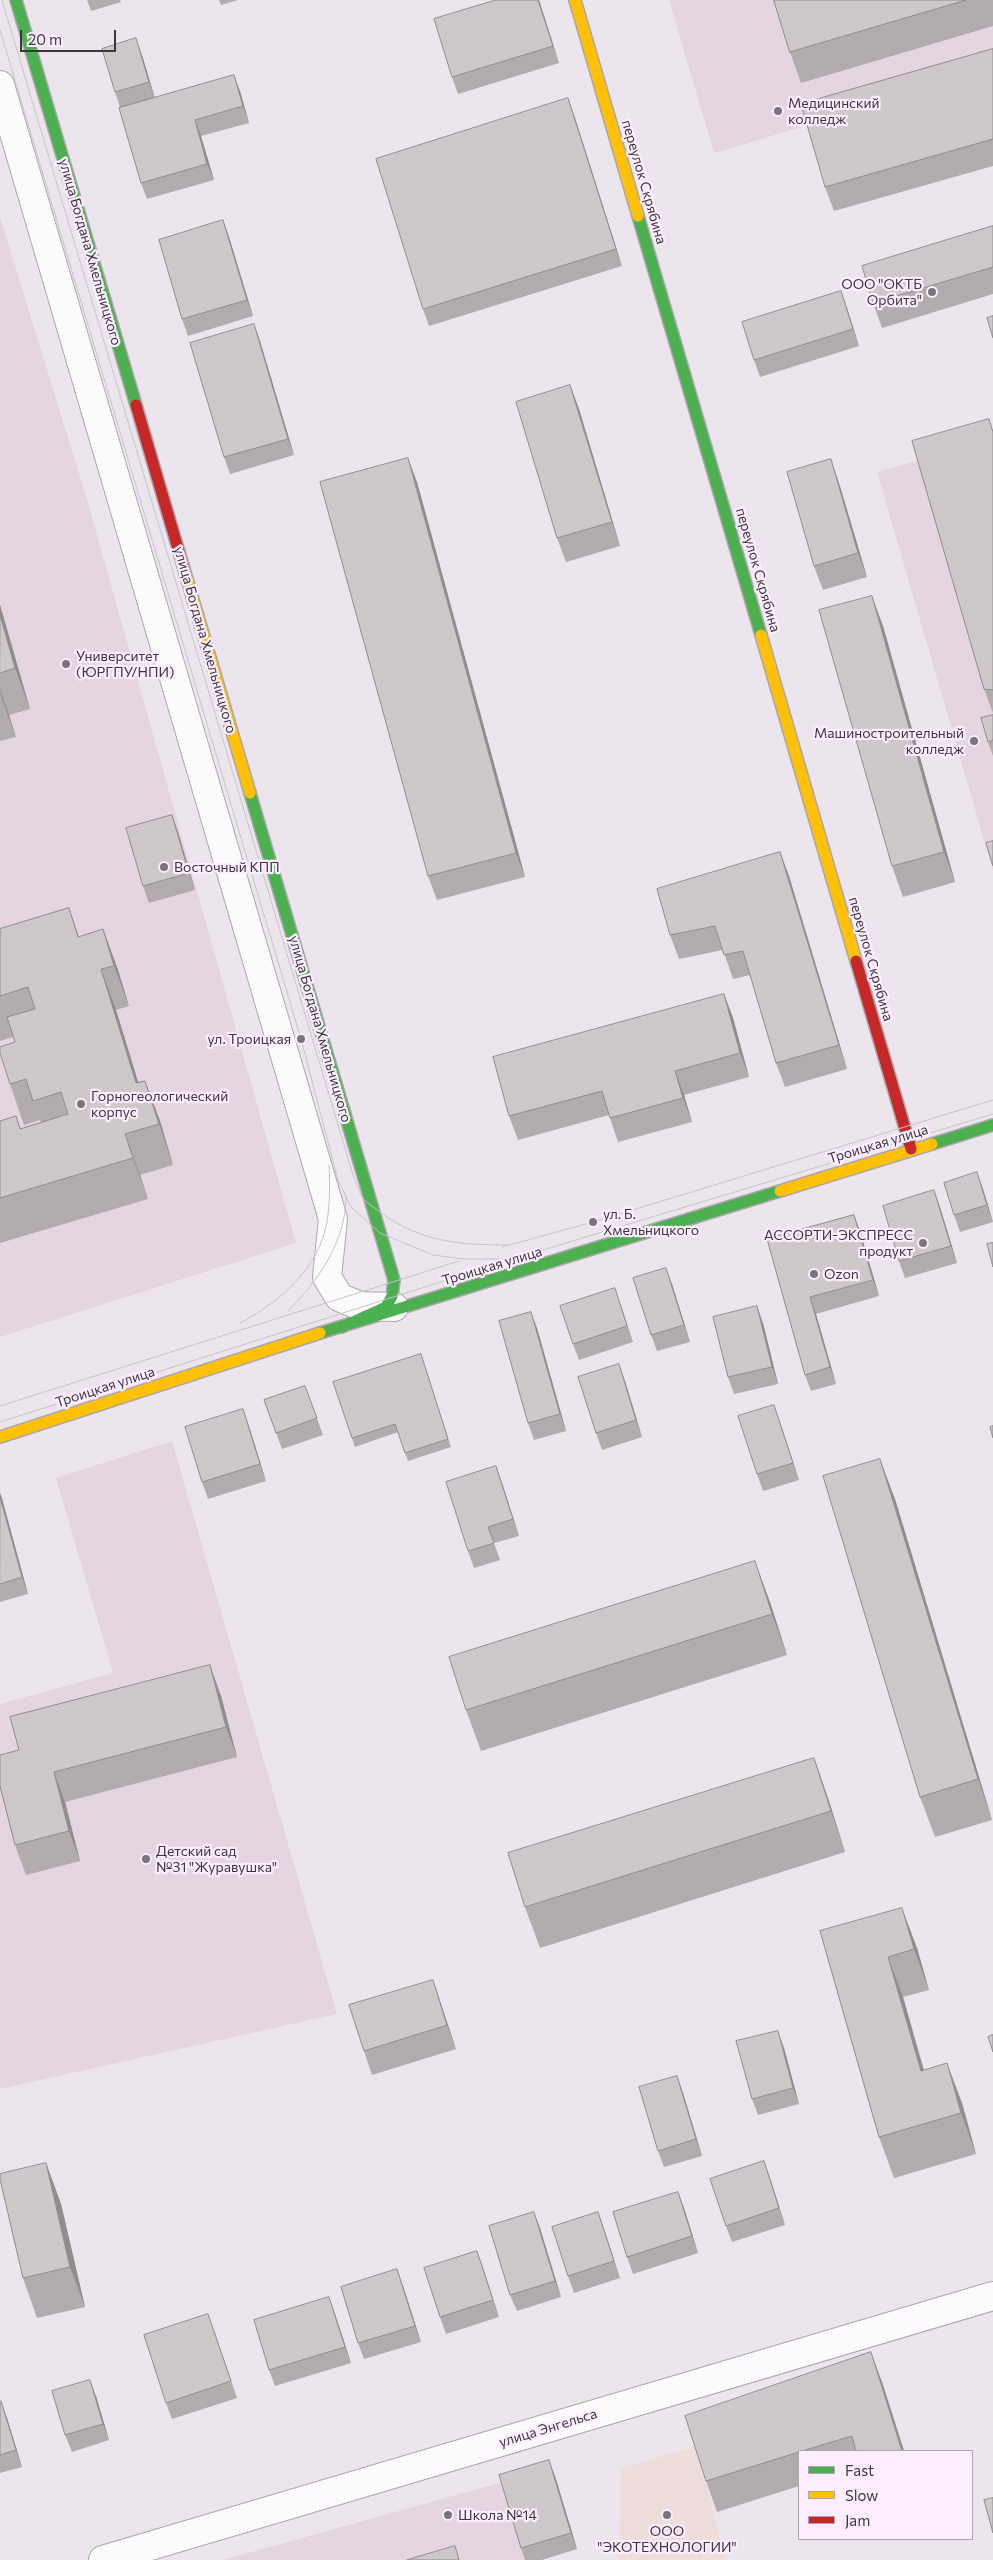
<!DOCTYPE html>
<html>
<head>
<meta charset="utf-8">
<style>
  body { margin:0 }
  #map { position:relative; width:993px; height:2560px; overflow:hidden; background:#ece5ee; font-family:Commissioner,sans-serif }
  canvas { display:block }
  .legend { position:absolute; left:798px; top:2450px; width:175px; height:90px; box-sizing:border-box; background:#fceeff; border:1px solid #afa5b1; margin:0; padding:6px 9px; list-style:none; font-size:15px; color:#3c373d }
  .legend li { display:flex; align-items:center; gap:10px; height:25px }
  .legend b { width:25px; border:1px solid #afa5b1 }
  .scale { position:absolute; left:20px; top:30px; width:96px; height:22px; box-sizing:border-box; border:2px solid #3c373d; border-top:0; padding-left:6px; font-size:15px; line-height:18px; white-space:nowrap; color:#3c373d; -webkit-text-stroke:4px #fceeff; paint-order:stroke }
</style>
</head>
<body>
<div id="map">
<canvas width="993" height="2560"></canvas>
<ul class="legend">
<li><b style="height:6px;background:#4caf50"></b>Fast</li>
<li><b style="height:6px;background:#ffc107"></b>Slow</li>
<li><b style="height:6px;background:#c62828"></b>Jam</li>
</ul>
<div class="scale">20 m</div>
</div>
<script>
const g = document.querySelector('canvas').getContext('2d');
g.lineJoin = 'round';
function fillPath(path, color) { g.fillStyle = color; g.fill(path, 'evenodd'); }
function stroke(path, color, width, dash) { g.strokeStyle = color; g.lineWidth = width; g.lineCap = dash ? 'butt' : 'round'; g.setLineDash(dash || []); g.stroke(path); }
function drawText(font, color, halo, rows, align = 'center') {
  g.font = font + ' Commissioner,sans-serif'; g.lineWidth = 4.5; g.setLineDash([]); g.textBaseline = 'middle'; g.strokeStyle = halo; g.fillStyle = color; for (const [text, x, y, turn = 0] of rows) {
    g.save(); g.translate(x, y); g.rotate((+turn || 0) * Math.PI / 180); g.textAlign = isNaN(turn) ? turn : align; if (halo) g.strokeText(text, 0, 0); g.fillText(text, 0, 0); g.restore();
  }
}
fillPath(new Path2D(`
  M696,2446L726,2560H619L621,2469Z`), '#eddddb');
fillPath(new Path2D(`
  M669,0H993V70L714,153Z
  M0,217L86,496L296,1243L0,1337Z
  M993,439V871L877,472Z
  M172,1441L337,2014L0,2089V1704L113,1673L56,1478Z
  M503,2482L526,2560H223Z`), '#e4d5e1');
const street = new Path2D(`
  M0,85L333,1219L327,1277L339,1297L360,1306L394,1307
  M103,2560L993,2296`);
const fast = new Path2D(`
  M16,0L136,405
  M638,216L761,635
  M250,793L394,1280L392,1296L386,1307L342,1327
  M932,1144L993,1125
  M320,1333L780,1191`);
const slow = new Path2D(`
  M575,0L638,216
  M184,569L250,793
  M761,635L856,961
  M780,1191L932,1144
  M0,1437L320,1333`);
const jam = new Path2D(`
  M136,405L184,569
  M856,961L911,1149`);
stroke(street, '#aca7ad', 30);
stroke(fast, '#aca7ad', 14);
stroke(slow, '#aca7ad', 14);
stroke(jam, '#aca7ad', 14);
stroke(street, '#fcfbfc', 28);
stroke(fast, '#4caf50', 11);
stroke(slow, '#ffc107', 11);
stroke(jam, '#c62828', 11);
stroke(new Path2D(`
  M2,0L353,1175C356,1182 358,1190 362,1197C366,1203 374,1207 380,1212C420,1242 460,1245 508,1245
  M0,30L301,1039L338,1180L351,1207L380,1233L433,1255L463,1259H513
  M502,1247L593,1222L993,1100
  M288,1311C318,1281 346,1242 346,1196
  M240,1323C279,1303 319,1268 327,1222C330,1203 330,1184 329,1165
  M0,1406L459,1261
  M0,1422L513,1259L993,1114`), '#c6c4c7', 1);
fillPath(new Path2D(`
  M87,0H120L121,2L91,11Z
  M219,0H238L221,5Z
  M539,0L559,63L458,94L452,77Z
  M774,0H993V26L801,83L790,52Z
  M993,49V166L834,211L825,187Z
  M142,55L155,98L240,91L249,123L201,136L214,180L147,199L141,183L120,107L115,92Z
  M574,115L622,266L429,326L423,309Z
  M223,220L229,237L253,316L188,336L182,319Z
  M993,226V294L882,328L873,303Z
  M847,308L859,346L760,377L754,360Z
  M254,324L260,341L294,455L230,474L224,457Z
  M570,385L579,409L620,546L566,562L557,538Z
  M993,429V713L984,689Z
  M417,482L525,877L437,900L428,876Z
  M839,483L867,577L823,590L814,566Z
  M0,605L30,709L9,715L16,737L0,741Z
  M883,626L955,882L903,897L892,866Z
  M993,715V756L988,742Z
  M172,815L178,832L195,890L149,903L143,886Z
  M780,852L789,876L847,1069L785,1087L776,1063L750,975L733,979L723,950L679,959L670,935Z
  M69,908L79,937L103,929L118,970L129,1006L116,1010L138,1082L145,1081L160,1121L173,1165L140,1175L148,1199L0,1243V1121L16,1116L21,1129L41,1123L40,1120L24,1125L10,1084L15,1042L13,1037L0,1041V929Z
  M724,994L733,1018L749,1077L684,1095L692,1122L618,1142L609,1115L518,1140L509,1116Z
  M983,1189L993,1222L960,1232L954,1215Z
  M940,1207L957,1263L905,1278L899,1261Z
  M854,1215L860,1231L879,1296L816,1314L836,1384L811,1391L805,1375L767,1239Z
  M672,1284L690,1342L657,1351L651,1335Z
  M621,1305L633,1342L579,1360L573,1344Z
  M763,1323L778,1384L734,1394L728,1377Z
  M537,1328L566,1431L534,1440L528,1423Z
  M421,1354L451,1447L408,1461L398,1432L355,1447L352,1438Z
  M625,1381L642,1437L602,1450L596,1433Z
  M305,1386L323,1435L282,1449L264,1400Z
  M243,1409L266,1481L208,1499L202,1482Z
  M780,1422L799,1480L763,1491L757,1474Z
  M502,1483L519,1536L494,1543L500,1560L474,1568L468,1551Z
  M0,1493L28,1594L0,1602Z
  M895,1499L992,1820L935,1837L920,1797Z
  M770,1602L787,1655L481,1751L466,1710Z
  M221,1696L237,1757L65,1802L80,1861L26,1875L15,1845L0,1786Z
  M814,1758L828,1798L845,1852L540,1948L525,1907Z
  M820,1931L917,1948L929,1990L903,1997L924,2070L962,2103L976,2154L894,2178L879,2137Z
  M433,1980L456,2049L372,2075L364,2051Z
  M784,2048L799,2104L758,2115L752,2099Z
  M677,2076L683,2093L702,2156L664,2167L658,2151Z
  M46,2163L61,2204L85,2307L37,2318L23,2278Z
  M770,2178L785,2225L732,2242L726,2226Z
  M684,2208L698,2253L633,2274L627,2257Z
  M598,2212L620,2278L574,2293L568,2276Z
  M540,2228L561,2297L517,2311L510,2295Z
  M483,2268L499,2317L446,2334L440,2317Z
  M403,2286L421,2342L364,2359L358,2343Z
  M335,2314L351,2363L275,2386L269,2370Z
  M214,2330L237,2398L172,2419L166,2403Z
  M882,2382L904,2451H799V2486L717,2512L706,2481Z
  M96,2396L109,2440L72,2452L65,2435Z
  M0,2402L7,2418L22,2467L0,2473Z
  M555,2476L577,2549L542,2560H525L521,2548Z`), '#b2acae');
fillPath(new Path2D(`
  M538,0H539L559,63L553,46Z
  M136,38L142,55L155,99L149,82Z
  M234,75L240,91L249,123L243,106Z
  M568,98L574,115L622,266L616,249Z
  M195,120L201,136L214,180L207,164Z
  M223,220L229,237L253,316L247,300Z
  M841,291L847,308L859,346L853,329Z
  M254,324L260,341L294,455L288,439Z
  M570,385L579,409L620,546L612,522Z
  M408,458L417,482L525,877L516,853Z
  M831,459L839,483L867,577L858,553Z
  M872,596L883,626L955,882L944,852Z
  M0,605L30,709L15,668L0,615Z
  M0,689L9,715L16,737L1,696Z
  M172,815L178,832L195,890L189,873Z
  M780,852L789,876L847,1069L839,1045Z
  M69,908L83,949L78,937Z
  M103,929L118,970L129,1006L114,966Z
  M101,969L116,1010L151,1124L136,1083Z
  M724,994L733,1018L749,1077L740,1053Z
  M675,1071L684,1095L692,1122L683,1098Z
  M145,1081L160,1121L173,1165L159,1124Z
  M125,1134L140,1175L148,1199L133,1158Z
  M977,1172L983,1189L993,1222L987,1205Z
  M934,1190L940,1207L957,1263L951,1246Z
  M854,1215L860,1231L879,1296L873,1280Z
  M666,1268L672,1284L690,1342L684,1325Z
  M810,1297L816,1314L836,1384L830,1367Z
  M757,1306L763,1323L778,1384L772,1367Z
  M531,1312L537,1328L566,1431L560,1414Z
  M619,1364L625,1381L642,1437L636,1420Z
  M774,1405L780,1422L799,1480L793,1463Z
  M243,1409L249,1426L266,1481L260,1464Z
  M880,1459L895,1499L992,1820L978,1779Z
  M496,1466L502,1483L519,1536L513,1519Z
  M0,1493L2,1498L28,1594L22,1577L0,1497Z
  M755,1561L770,1602L787,1655L772,1614Z
  M210,1665L221,1696L237,1757L226,1727Z
  M814,1758L828,1798L845,1852L831,1811Z
  M54,1772L65,1802L80,1861L69,1831Z
  M902,1908L917,1948L929,1990L914,1949Z
  M888,1957L903,1997L935,2111L921,2071Z
  M433,1980L456,2049L447,2025Z
  M778,2031L784,2048L799,2104L793,2088Z
  M947,2063L962,2103L976,2154L961,2113Z
  M677,2076L683,2093L702,2156L696,2139Z
  M764,2161L770,2178L785,2225L779,2208Z
  M46,2163L61,2204L85,2307L70,2267Z
  M678,2192L684,2208L698,2253L692,2236Z
  M534,2212L540,2228L561,2297L555,2281Z
  M598,2212L604,2229L620,2278L614,2261Z
  M477,2251L483,2268L499,2317L493,2300Z
  M397,2269L403,2286L421,2342L415,2326Z
  M329,2297L335,2314L351,2363L345,2347Z
  M871,2352L882,2382L904,2451H902Z
  M90,2380L96,2396L109,2440L103,2424Z
  M1,2401L7,2418L22,2467L16,2450Z
  M549,2460L555,2476L577,2549L571,2533Z`), '#918c8d');
const building = new Path2D(`
  M496,0H538L553,46L452,77L434,19Z
  M774,0H966L790,52Z
  M136,38L149,82L115,92L102,49Z
  M993,49V139L825,187L801,104Z
  M234,75L243,106L195,120L207,164L141,183L119,108Z
  M568,98L616,249L423,309L376,159Z
  M223,220L247,300L182,319L159,240Z
  M993,226V267L873,303L862,266Z
  M841,291L853,329L754,360L742,322Z
  M993,316V338L987,318Z
  M254,324L288,439L224,457L190,343Z
  M570,385L612,522L557,538L516,402Z
  M989,419L993,432V690L984,689L912,441Z
  M408,458L516,853L428,876L320,482Z
  M831,459L858,553L814,566L787,472Z
  M872,596L944,852L892,866L819,610Z
  M0,615L15,668L0,673Z
  M993,715V740L988,742L981,718Z
  M172,815L189,873L143,886L126,828Z
  M993,841V866L986,843Z
  M780,852L839,1045L776,1063L743,951L724,955L715,926L670,935L657,889Z
  M69,908L78,937L103,929L114,966L101,969L136,1083L145,1081L159,1124L125,1134L133,1158L0,1198V1121L16,1116L20,1129L68,1114L61,1092L33,1101L26,1079L10,1084L0,1053V1047L15,1042L7,1017L35,1009L28,987L0,996V929Z
  M724,994L740,1053L675,1071L683,1098L610,1118L602,1091L509,1116L493,1057Z
  M977,1172L987,1205L954,1215L944,1183Z
  M934,1190L951,1246L899,1261L883,1206Z
  M854,1215L873,1280L810,1297L830,1367L805,1375L767,1239Z
  M993,1243V1267L987,1244Z
  M666,1268L684,1325L651,1335L633,1278Z
  M615,1288L627,1326L573,1344L560,1306Z
  M757,1306L772,1367L728,1377L713,1317Z
  M531,1312L560,1414L528,1423L499,1321Z
  M421,1354L448,1439L405,1453L395,1424L352,1438L333,1382Z
  M619,1364L636,1420L596,1433L578,1377Z
  M305,1386L317,1418L276,1433L264,1400Z
  M774,1405L793,1463L757,1474L738,1416Z
  M243,1409L260,1464L202,1482L185,1427Z
  M993,1426V1438L990,1427Z
  M880,1459L978,1779L920,1797L823,1476Z
  M496,1466L513,1519L488,1527L494,1543L468,1551L446,1482Z
  M0,1497L22,1577L0,1584Z
  M755,1561L772,1614L466,1710L449,1657Z
  M210,1665L226,1727L54,1772L69,1831L15,1845L0,1786V1755L19,1750L10,1717Z
  M814,1758L831,1811L525,1907L508,1853Z
  M902,1908L914,1949L888,1957L921,2071L947,2063L961,2113L879,2137L820,1931Z
  M433,1980L447,2025L364,2051L349,2005Z
  M778,2031L793,2088L752,2099L736,2041Z
  M993,2035V2052L988,2037Z
  M677,2076L696,2139L658,2151L639,2087Z
  M764,2161L779,2208L726,2226L710,2179Z
  M46,2163L70,2267L23,2278L0,2179V2174Z
  M678,2192L692,2236L627,2257L613,2212Z
  M534,2212L555,2281L510,2295L489,2226Z
  M598,2212L614,2261L568,2276L552,2227Z
  M477,2251L493,2300L440,2317L424,2268Z
  M397,2269L415,2326L358,2343L341,2287Z
  M329,2297L345,2347L269,2370L254,2320Z
  M208,2314L231,2381L166,2403L144,2335Z
  M871,2352L902,2451H856L852,2436L802,2451H799V2452L706,2481L685,2416Z
  M90,2380L103,2424L65,2435L52,2391Z
  M1,2401L16,2450L0,2455V2402Z
  M549,2460L571,2533L521,2548L499,2475Z
  M993,2498V2533L984,2500Z
  M455,2546L459,2560H407Z`);
fillPath(building, '#cfc8ca');
stroke(building, '#918c8d', 1);
for (const [x, y, r, color] of [
  [778,111,5,"#7a747b"],
  [932,292,5,"#7a747b"],
  [66,664,5,"#7a747b"],
  [974,741,5,"#7a747b"],
  [164,867,5,"#7a747b"],
  [301,1039,5,"#7a747b"],
  [81,1104,5,"#7a747b"],
  [593,1222,5,"#7a747b"],
  [923,1243,5,"#7a747b"],
  [814,1274,5,"#7a747b"],
  [146,1859,5,"#7a747b"],
  [448,2515,5,"#7a747b"],
  [667,2515,5,"#7a747b"]
]) { const dot = new Path2D(); dot.arc(x, y, r, 0, 2 * Math.PI); g.fillStyle = color; g.fill(dot); stroke(dot, '#fceeff', 2); }
drawText('14px', '#3c373d', '#fceeff', [
  ["Медицинский",788,103],
  ["колледж",788,119],
  ["ООО \"ОКТБ",922,284,"right"],
  ["Орбита\"",922,300,"right"],
  ["Университет",76,656],
  ["(ЮРГПУ/НПИ)",76,672],
  ["Машиностроительный",964,733,"right"],
  ["колледж",964,749,"right"],
  ["Восточный КПП",174,867],
  ["ул. Троицкая",291,1039,"right"],
  ["Горногеологический",91,1096],
  ["корпус",91,1112],
  ["ул. Б.",603,1214],
  ["Хмельницкого",603,1230],
  ["АССОРТИ-ЭКСПРЕСС",913,1235,"right"],
  ["продукт",913,1251,"right"],
  ["Ozon",824,1274],
  ["Детский сад",156,1851],
  ["№31 \"Журавушка\"",156,1867],
  ["Школа №14",458,2515],
  ["ООО",667,2531,"center"],
  ["\"ЭКОТЕХНОЛОГИИ\"",667,2547,"center"]
], 'left');
drawText('14px', '#3c373d', '#fceeff', [
  ["переулок Скрябина",644,182,74],
  ["улица Богдана Хмельницкого",90,252,74],
  ["переулок Скрябина",758,570,74],
  ["улица Богдана Хмельницкого",205,640,74],
  ["переулок Скрябина",871,959,74],
  ["улица Богдана Хмельницкого",320,1029,74],
  ["Троицкая улица",878,1144,-17],
  ["Троицкая улица",492,1266,-17],
  ["Троицкая улица",105,1387,-18],
  ["улица Энгельса",548,2428,-17]
]);
</script>
</body>
</html>
